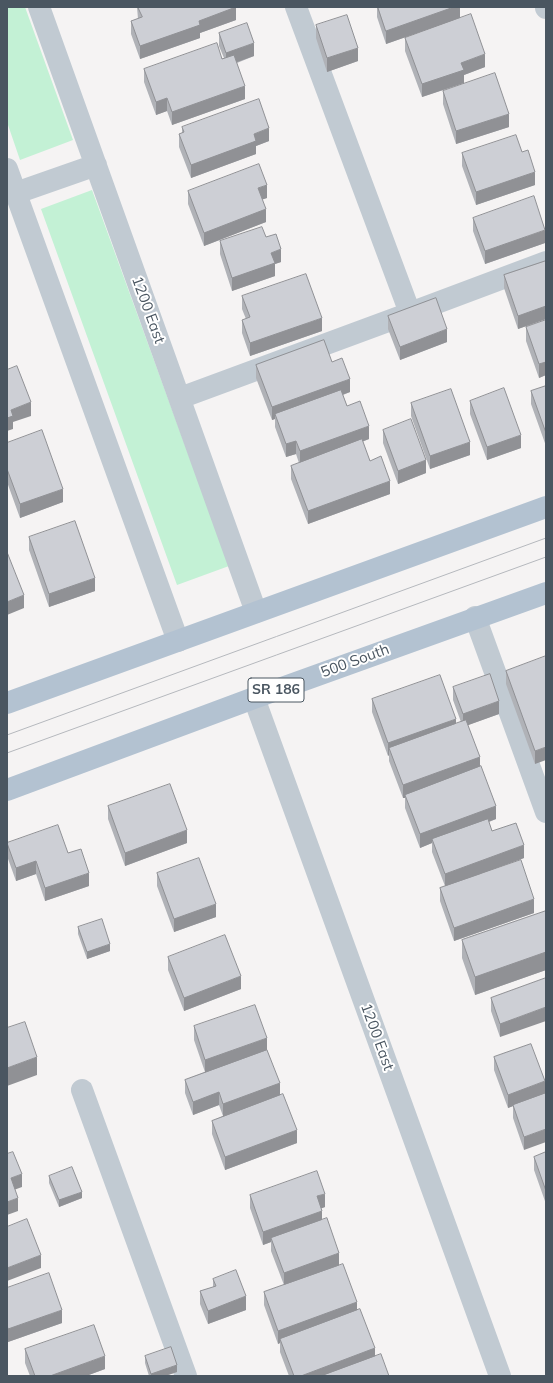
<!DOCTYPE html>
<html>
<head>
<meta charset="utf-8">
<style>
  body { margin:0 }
  #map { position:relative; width:553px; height:1383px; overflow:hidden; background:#f5f3f3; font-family:Mulish,sans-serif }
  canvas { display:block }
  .frame { position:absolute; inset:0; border:8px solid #4a5661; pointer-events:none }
</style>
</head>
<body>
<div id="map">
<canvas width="553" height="1383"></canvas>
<div class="frame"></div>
</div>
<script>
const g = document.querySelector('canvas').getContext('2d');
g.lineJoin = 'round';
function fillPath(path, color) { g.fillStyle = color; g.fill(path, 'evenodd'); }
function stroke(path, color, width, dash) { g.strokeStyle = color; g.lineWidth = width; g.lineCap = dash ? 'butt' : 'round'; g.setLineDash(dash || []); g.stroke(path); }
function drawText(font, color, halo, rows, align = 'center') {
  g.font = font + ' Mulish,sans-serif'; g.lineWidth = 4; g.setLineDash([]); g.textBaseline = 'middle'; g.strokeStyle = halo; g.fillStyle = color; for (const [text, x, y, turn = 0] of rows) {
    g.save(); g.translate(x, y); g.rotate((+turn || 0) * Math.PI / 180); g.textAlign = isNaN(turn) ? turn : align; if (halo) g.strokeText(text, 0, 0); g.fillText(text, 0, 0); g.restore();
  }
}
fillPath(new Path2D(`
  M7,7H25L73,140L20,160L7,122Z
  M92,190L229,566L177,585L41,209Z`), '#c3f1d5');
stroke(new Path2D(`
  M39,7L256,612
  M546,7V8
  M7,169L178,641
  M16,193L96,165
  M410,313L546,262
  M180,398L410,313L296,7
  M475,617L546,812
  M254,698L500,1376
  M82,1090L186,1376`), '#c1cad2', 22);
stroke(new Path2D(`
  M7,703L546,507
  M7,790L254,698L546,593`), '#b3c2d1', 22);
stroke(new Path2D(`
  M7,735L546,538
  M7,753L546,557`), '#b5b8bd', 1);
fillPath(new Path2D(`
  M137,7H236V20L200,33V38L140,59L131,34V21L138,19Z
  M377,7H460V18L386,44L377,17Z
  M316,25L358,61L327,72L316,38Z
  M219,33L254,56L237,63L245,99L172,125L167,111L156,115L144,82V69L224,58L219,46Z
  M405,38L485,67L464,75V83L422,97L405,51Z
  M443,91L509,127L456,144L443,104Z
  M182,127L269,141L256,146V154L191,178L179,147V134L182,133Z
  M522,152L535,185L476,205L462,166V153Z
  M188,191L267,198L262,199L266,222L204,246L188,204Z
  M473,218L545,243L485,264L473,231Z
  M220,241L281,262L275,264V276L232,291L220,254Z
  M546,261V319L518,329L504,288V275Z
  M242,296L322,331L250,356L242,333V320L246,319L242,309Z
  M388,316L447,342L400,360L388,329Z
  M546,320V375L539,378L526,341V327Z
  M332,362L350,392L343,395L347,406L369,439L362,442L370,461L390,494L308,524L291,479V466L299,463L296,454L286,457L275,427V419L272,420L256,378V365Z
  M546,386V446L531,404V391Z
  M470,401L521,448L487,460L470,414Z
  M411,403L470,455L430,469L411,416Z
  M383,430L426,473L398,484L383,443Z
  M7,443L63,502L20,518L7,482Z
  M29,537L95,591L49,607L29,550Z
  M546,657L535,764L506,684V671Z
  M453,687L499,714L468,725L496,819L489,822L492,831L524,858L480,874L534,913L454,941L440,901V888L445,886L432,852V843L420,848L405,808V798H403L389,761V755L388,756L372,712V699L456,724L461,722L453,700Z
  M108,806L187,843L125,866L108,819Z
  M7,843L68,853L89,886L45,901L36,874L16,881L7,856Z
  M157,873L216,917L174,932L157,886Z
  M546,911V970L475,995L462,958V940Z
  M78,927L110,951L87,959L78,934Z
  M168,957L241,989L184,1011L168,970Z
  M546,978L500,1037L491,1011V998Z
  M194,1026L267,1050L280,1095L297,1143L225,1170L212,1134V1121L223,1116L219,1105L193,1115L185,1093V1080L205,1072L194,1040Z
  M531,1044L524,1150L513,1118V1106L508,1108L494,1070V1057Z
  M546,1152V1204L534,1170V1157Z
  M49,1176L82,1198L59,1207L49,1183Z
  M250,1195L325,1207L321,1208L322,1220L339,1265L375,1356L389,1376H289L280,1352V1343L278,1344L264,1305V1292L284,1285L271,1251V1242L263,1245L250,1208Z
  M213,1279L246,1310L208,1324L200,1304V1291L213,1287Z
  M7,1288L62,1323L8,1342L7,1338Z
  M25,1349L105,1369L86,1376H30L25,1363Z
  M145,1356L177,1372L165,1376H149L145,1363Z`), '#b0b2b7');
fillPath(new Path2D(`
  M236,7V20L200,33V38L140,59V46L199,21Z
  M454,7H460V18L386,44V31Z
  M254,43V56L226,66V53Z
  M358,48V61L327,72V58Z
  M485,54V67L464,75V83L422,97V84L461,63Z
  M245,86V99L172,125V112Z
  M167,98V111L156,115V102Z
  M509,114V127L456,144V131Z
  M269,128V141L256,146V154L191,178V165L254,134Z
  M535,172V185L476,205V192Z
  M267,185V198L258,201V188Z
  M266,209V222L204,246V233Z
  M545,230V243L485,264V251Z
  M281,249V262L275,264V276L232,291V278L271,253Z
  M546,306V319L518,329V316Z
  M322,318V331L250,356V343Z
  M447,329V342L400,360V347Z
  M546,362V375L539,378V364Z
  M350,379V392L277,418L275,414V419L272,420V407Z
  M31,402V416L13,422V429L7,431V418L11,410Z
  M369,426V439L300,464V451Z
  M521,435V448L487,460V447Z
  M296,441V454L286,457V444Z
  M470,442V455L430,469V456Z
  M426,460V473L398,484V471Z
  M390,481V494L308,524V511Z
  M63,489V502L20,518V504Z
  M95,578V591L49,607V594Z
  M24,595V608L7,615V602Z
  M499,701V714L463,727V714Z
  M456,719V732L389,748V755L388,756V743Z
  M546,747V760L535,764V751Z
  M480,757V770L405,795V798H403V785Z
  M496,806V819L433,842L432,839V843L420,848V834Z
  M187,830V843L125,866V853Z
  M524,845V858L445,887V874Z
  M36,861V874L16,881V868Z
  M89,873V886L45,901V888Z
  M534,899V913L454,941V928Z
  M216,904V917L174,932V919Z
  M110,944V951L87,959V952Z
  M546,952V970L475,995V977Z
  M241,976V989L184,1011V998Z
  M546,1007V1021L500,1037V1024Z
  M267,1038V1051L205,1073V1060Z
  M37,1057V1075L7,1086V1068Z
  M545,1081V1094L508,1108V1095Z
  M280,1083V1096L223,1117V1104Z
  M219,1092V1105L193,1115V1102Z
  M546,1129V1142L524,1150V1137Z
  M297,1130V1143L225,1170V1157Z
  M22,1174V1187L11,1191V1178Z
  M82,1192V1198L59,1207V1200Z
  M325,1194V1207L317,1210V1196Z
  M18,1198V1211L7,1215V1202Z
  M322,1211V1224L271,1238V1242L263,1245V1232Z
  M339,1253V1266L284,1287V1273Z
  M41,1255V1268L7,1281V1268Z
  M246,1296V1310L208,1324V1311Z
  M357,1302V1315L280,1339V1343L278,1344V1331Z
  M62,1310V1323L8,1342V1329Z
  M375,1348V1362L336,1376H301Z
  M105,1356V1369L86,1376H50Z
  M177,1365V1372L165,1376H151V1374Z`), '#909195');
const building = new Path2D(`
  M138,7H236L199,21L200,25L140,46L131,21L142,17Z
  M378,7H454L386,31Z
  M471,14L485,54L461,63L464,70L422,84L405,38Z
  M347,15L358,48L327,58L316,25Z
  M247,23L254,43L226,53L219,33Z
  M217,43L222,59L234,55L245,86L172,112L167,98L156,102L144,69Z
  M495,73L509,114L456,131L443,91Z
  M259,99L269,128L254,134L256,141L191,165L179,134L184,132L182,127Z
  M516,135L522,152L528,150L535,172L476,192L462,153Z
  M259,164L267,185L258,188L266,209L204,233L188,191Z
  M534,196L545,230L485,251L473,218Z
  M262,227L266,237L276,234L281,249L271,253L275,263L232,278L220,241Z
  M546,261V306L518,316L504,275Z
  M306,274L322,318L250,343L242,320L250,317L242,296Z
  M436,298L447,329L400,347L388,316Z
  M546,320V362L539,364L526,327Z
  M324,340L332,362L342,358L350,379L272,407L256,365Z
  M17,366L31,402L11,410L13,416L7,418V370Z
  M546,386V433L531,391Z
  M504,388L521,435L487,447L470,401Z
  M451,389L470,442L430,456L411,403Z
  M341,390L347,406L360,401L369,426L300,451L296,441L286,444L275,414Z
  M411,419L426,460L398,471L383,430Z
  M42,430L63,489L20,504L7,469V443Z
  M362,439L370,461L381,456L390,481L308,511L291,466Z
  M75,521L95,578L49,594L29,537Z
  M7,552L24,595L7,602Z
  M546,656V747L535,751L506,671Z
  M490,674L499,701L463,714L453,687Z
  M440,675L456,719L388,743L372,699Z
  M466,720L480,757L403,785L389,748Z
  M481,766L496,806L420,834L405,795Z
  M170,784L187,830L125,853L108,806Z
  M488,819L492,831L516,823L524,845L445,874L432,839Z
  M58,825L68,853L81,849L89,873L45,888L36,861L16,868L7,843Z
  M199,858L216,904L174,919L157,873Z
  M521,860L534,899L454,928L440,888Z
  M546,911V952L475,977L462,940Z
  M102,919L110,944L87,952L78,927Z
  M225,935L241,976L184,998L168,957Z
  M546,978V1007L500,1024L491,998Z
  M255,1005L267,1038L205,1060L194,1026Z
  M25,1022L37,1057L7,1068V1028Z
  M531,1044L545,1081L508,1095L494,1057Z
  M267,1050L280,1083L223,1104L219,1092L193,1102L185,1080Z
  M546,1093V1129L524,1137L513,1105Z
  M283,1094L297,1130L225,1157L212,1121Z
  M13,1152L22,1174L11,1178L18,1198L7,1202V1154Z
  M546,1152V1191L534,1157Z
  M72,1167L82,1192L59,1200L49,1176Z
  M317,1171L325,1194L317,1196L322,1211L263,1232L250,1195Z
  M327,1218L339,1253L284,1273L271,1238Z
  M27,1219L41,1255L7,1268V1227Z
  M343,1264L357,1302L278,1331L264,1292Z
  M236,1270L246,1296L208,1311L200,1291L216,1286L213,1279Z
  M49,1273L62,1310L8,1329L7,1325V1288Z
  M360,1309L375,1348L301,1376H294L280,1339Z
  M94,1325L105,1356L50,1376H35L25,1349Z
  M171,1347L177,1365L151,1374L145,1356Z
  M381,1354L389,1376H321Z`);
fillPath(building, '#cdcfd5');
stroke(building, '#909195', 1);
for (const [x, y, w] of [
  [276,690,56]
]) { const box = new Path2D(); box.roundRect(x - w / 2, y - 12, w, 24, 3); g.fillStyle = '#fff'; g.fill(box); stroke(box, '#4a5661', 1); }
drawText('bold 14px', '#4a5661', null, [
  ["SR 186",276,690]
]);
drawText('15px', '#4a5661', '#fff', [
  ["1200 East",148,310,70],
  ["500 South",355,661,-20],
  ["1200 East",377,1037,70]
]);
</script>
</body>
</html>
